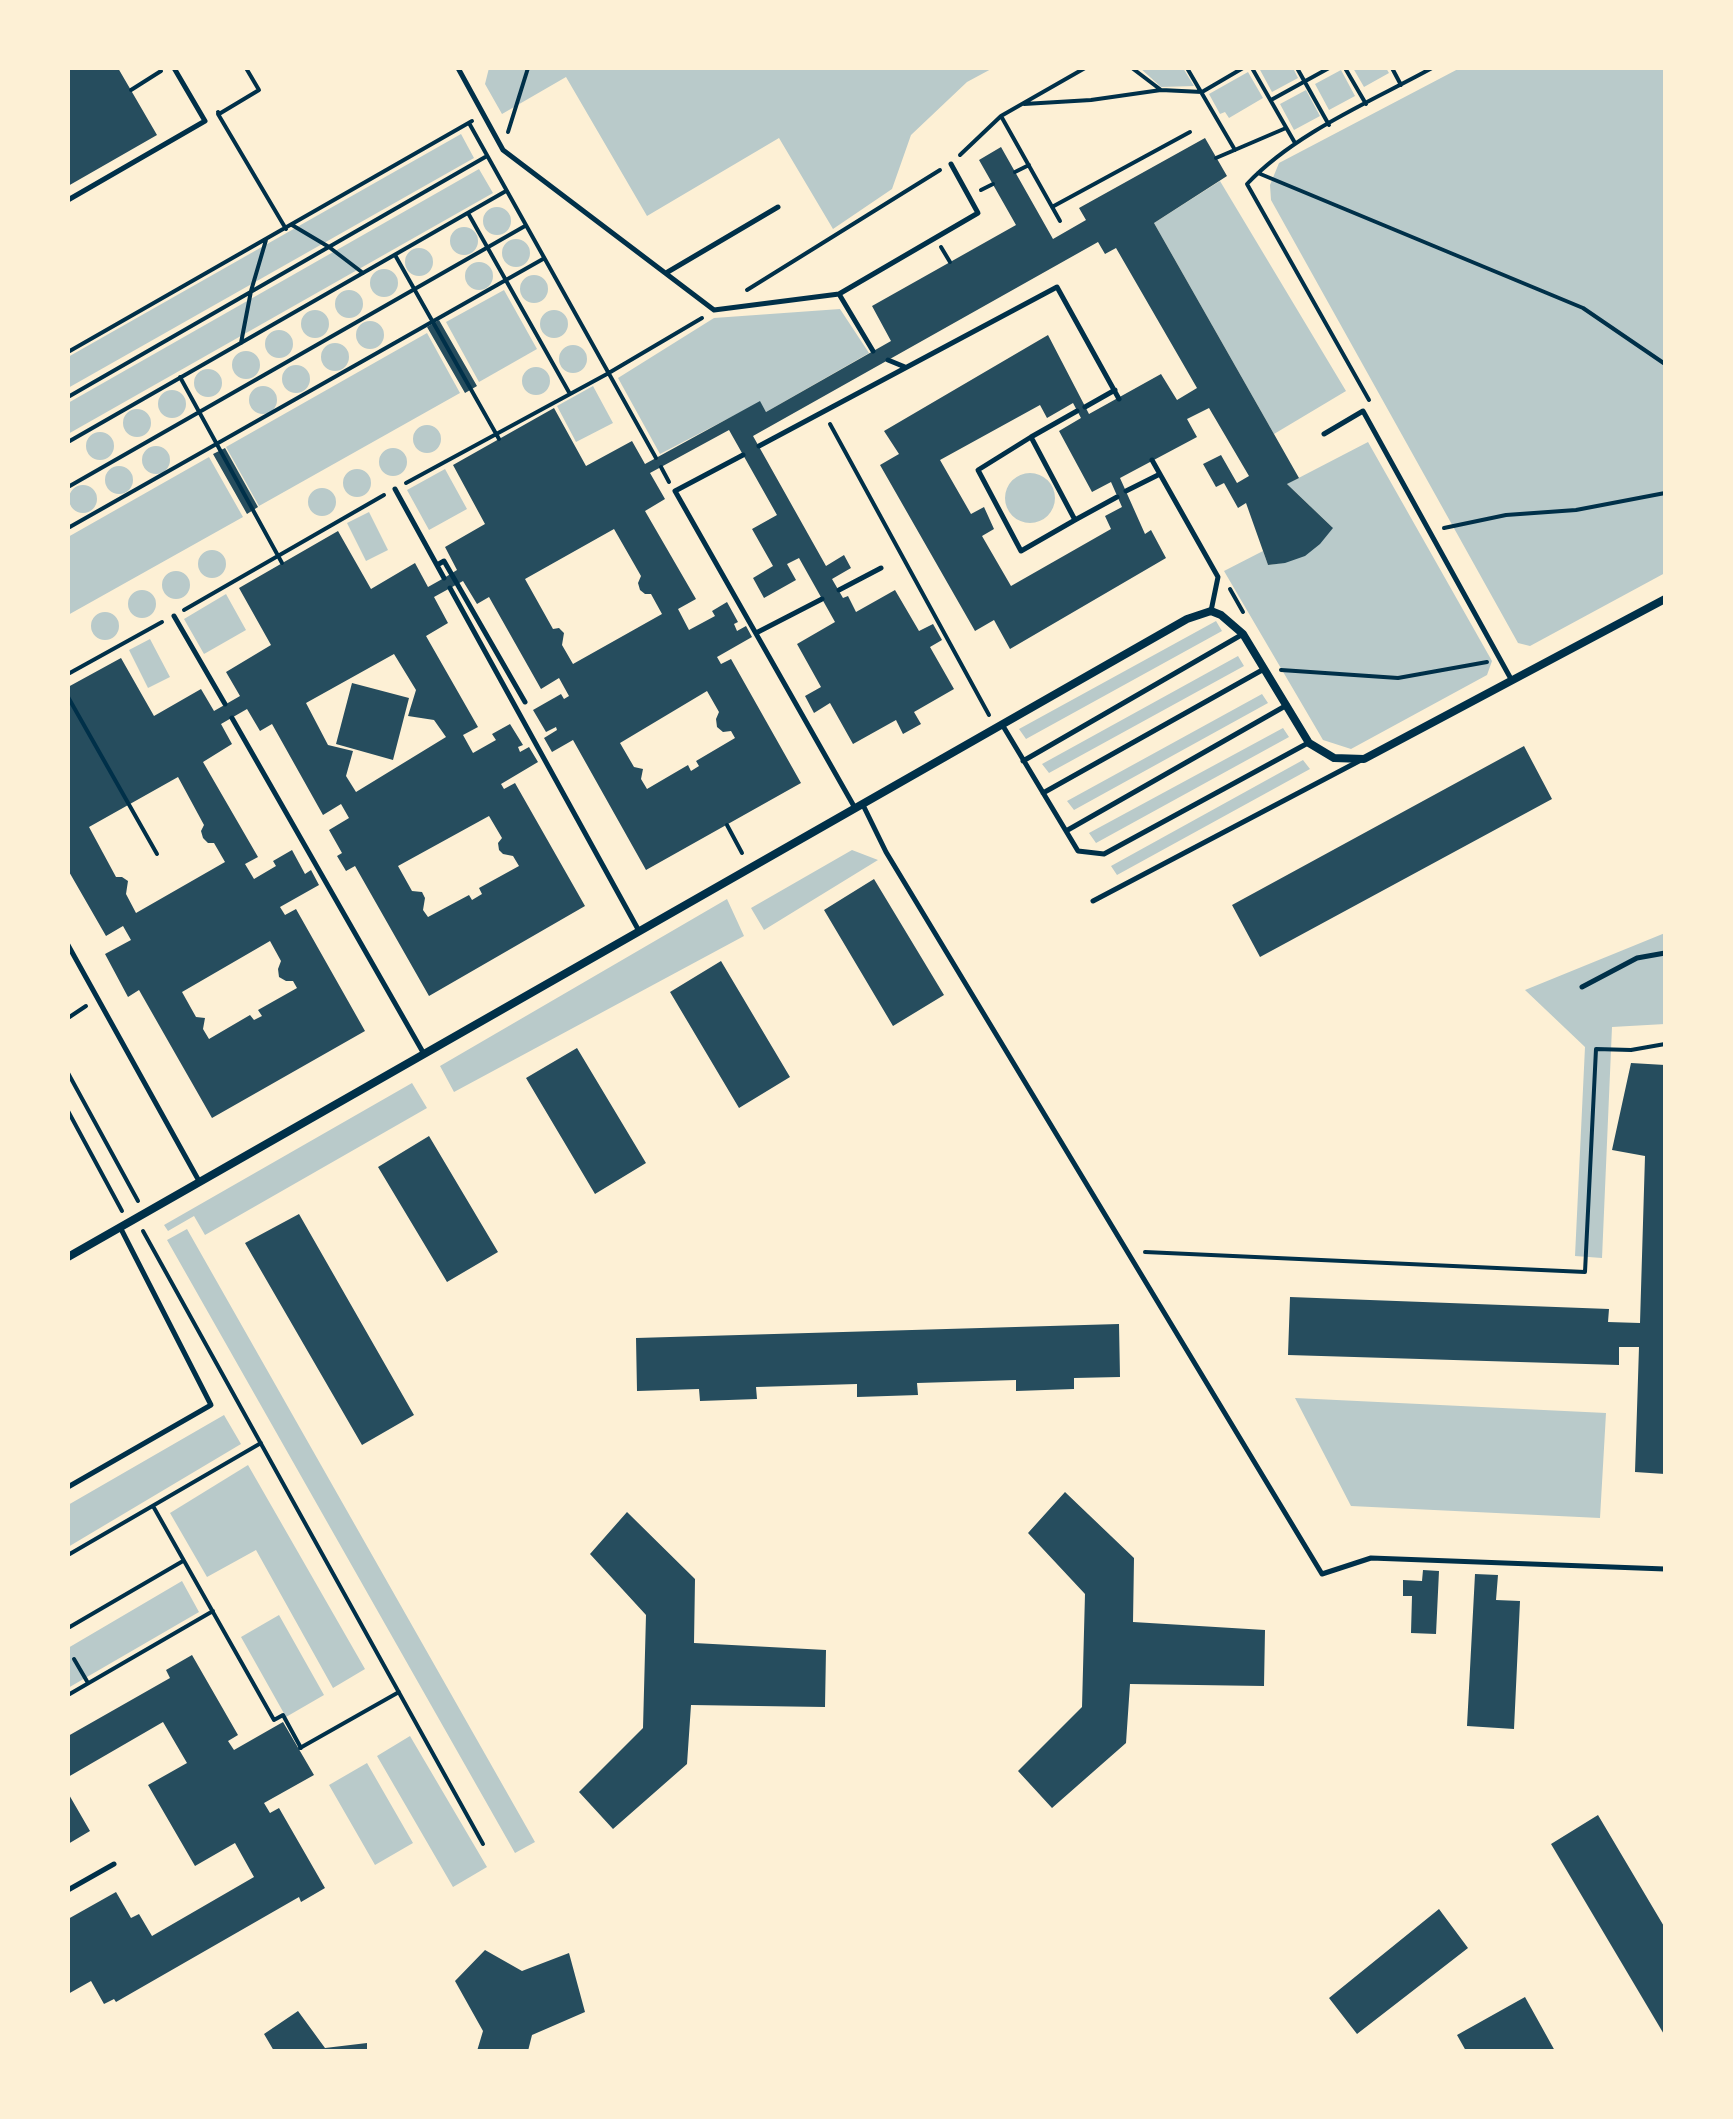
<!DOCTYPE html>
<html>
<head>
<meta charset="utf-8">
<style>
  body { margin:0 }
  #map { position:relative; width:1733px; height:2119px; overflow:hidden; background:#fdf0d5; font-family:"IBM Plex Sans",sans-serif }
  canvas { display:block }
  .frame { position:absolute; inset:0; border:70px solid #fdf0d5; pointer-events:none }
</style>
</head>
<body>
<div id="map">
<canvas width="1733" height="2119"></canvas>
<div class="frame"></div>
</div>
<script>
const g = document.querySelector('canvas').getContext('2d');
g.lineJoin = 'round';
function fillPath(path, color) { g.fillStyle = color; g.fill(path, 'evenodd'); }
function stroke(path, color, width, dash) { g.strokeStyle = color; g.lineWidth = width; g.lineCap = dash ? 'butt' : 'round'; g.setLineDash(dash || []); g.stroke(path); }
fillPath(new Path2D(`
  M489,68H993L967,82L911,135L892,189L833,229L779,138L647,216L566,77L502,114L485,84Z
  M1140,68H1183L1194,86L1161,87Z
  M1259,68H1293L1298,78L1272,92Z
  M1353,68H1386L1389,73L1364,87Z
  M1460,68H1665V573L1530,646L1518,643L1271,200L1270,185L1279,163Z
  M1341,70L1355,96L1329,110L1315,84Z
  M1248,72L1263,98L1229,118L1225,112L1220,114L1209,94Z
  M1306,90L1320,116L1294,130L1280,104Z
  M461,134L474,158L68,388V357Z
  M479,169L493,193L68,434V403Z
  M1220,181L1346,391L1274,434L1154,223Z
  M483 221a14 14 0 1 1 28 0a14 14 0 1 1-28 0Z
  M450 241a14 14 0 1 1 28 0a14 14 0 1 1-28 0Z
  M502 253a14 14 0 1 1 28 0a14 14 0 1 1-28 0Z
  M405 262a14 14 0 1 1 28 0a14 14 0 1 1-28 0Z
  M465 276a14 14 0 1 1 28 0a14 14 0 1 1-28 0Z
  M370 283a14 14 0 1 1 28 0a14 14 0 1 1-28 0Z
  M520 289a14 14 0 1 1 28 0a14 14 0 1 1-28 0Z
  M335 304a14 14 0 1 1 28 0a14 14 0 1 1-28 0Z
  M504,290L537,349L479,382L446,322Z
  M840,309L869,353L766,412L760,402L660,454L618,378L714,318Z
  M301 324a14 14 0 1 1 28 0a14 14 0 1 1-28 0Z
  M540 324a14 14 0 1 1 28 0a14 14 0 1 1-28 0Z
  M356 335a14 14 0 1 1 28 0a14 14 0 1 1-28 0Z
  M265 344a14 14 0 1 1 28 0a14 14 0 1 1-28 0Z
  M427,333L460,393L259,506L226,447Z
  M321 357a14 14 0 1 1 28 0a14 14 0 1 1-28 0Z
  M559 359a14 14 0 1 1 28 0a14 14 0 1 1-28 0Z
  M232 365a14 14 0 1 1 28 0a14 14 0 1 1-28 0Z
  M282 379a14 14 0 1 1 28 0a14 14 0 1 1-28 0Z
  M522 381a14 14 0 1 1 28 0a14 14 0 1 1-28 0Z
  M194 383a14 14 0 1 1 28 0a14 14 0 1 1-28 0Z
  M249 400a14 14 0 1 1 28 0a14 14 0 1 1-28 0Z
  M593,386L613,423L576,442L557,406Z
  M158 404a14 14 0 1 1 28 0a14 14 0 1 1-28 0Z
  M123 423a14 14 0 1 1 28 0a14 14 0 1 1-28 0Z
  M413 439a14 14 0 1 1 28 0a14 14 0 1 1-28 0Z
  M86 446a14 14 0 1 1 28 0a14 14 0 1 1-28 0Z
  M1368,442L1492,661L1487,675L1351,749L1323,740L1224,571L1263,551L1268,565C1297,562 1315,551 1332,527L1287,484Z
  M142 460a14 14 0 1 1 28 0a14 14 0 1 1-28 0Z
  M379 462a14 14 0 1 1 28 0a14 14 0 1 1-28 0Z
  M209,457L243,517L68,615V537Z
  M105 480a14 14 0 1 1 28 0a14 14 0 1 1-28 0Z
  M343 483a14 14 0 1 1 28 0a14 14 0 1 1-28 0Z
  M445,469L467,509L429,530L407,490Z
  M1005 498a25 25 0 1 1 50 0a25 25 0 1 1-50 0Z
  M69 499a14 14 0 1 1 28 0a14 14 0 1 1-28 0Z
  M308 502a14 14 0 1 1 28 0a14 14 0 1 1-28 0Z
  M369,512L388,550L366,561L347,523Z
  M198 564a14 14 0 1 1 28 0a14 14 0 1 1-28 0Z
  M162 585a14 14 0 1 1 28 0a14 14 0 1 1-28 0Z
  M128 604a14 14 0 1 1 28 0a14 14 0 1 1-28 0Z
  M226,594L246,630L204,654L184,619Z
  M91 626a14 14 0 1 1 28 0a14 14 0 1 1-28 0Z
  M1216,621L1222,631L1026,739L1019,729Z
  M150,639L170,677L148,688L129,650Z
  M1238,656L1244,666L1049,773L1042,764Z
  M1262,694L1268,703L1074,810L1067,801Z
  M1283,728L1289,737L1096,843L1089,833Z
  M1303,760L1310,769L1117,875L1111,866Z
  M852,850L878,860L764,930L751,908Z
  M727,899L744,936L454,1092L440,1066Z
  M1665,933V1024L1612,1027L1602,1258L1575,1256L1585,1047L1525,990Z
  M412,1083L427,1108L205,1235L194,1216L168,1231L164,1225Z
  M187,1229L535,1842L515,1853L167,1240Z
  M1295,1398L1606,1413L1600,1518L1351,1506Z
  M224,1415L241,1444L68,1547V1505Z
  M248,1465L365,1669L333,1688L256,1550L207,1577L170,1513Z
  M182,1581L199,1612L68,1688V1648Z
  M279,1615L324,1695L286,1717L241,1637Z
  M410,1736L487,1867L453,1887L377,1756Z
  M367,1763L413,1843L375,1865L329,1785Z`), '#b9caca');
fillPath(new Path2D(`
  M68,68H118L157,135L68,186Z
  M1205,138L1227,176L1154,223L1299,478L1287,484L1333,528L1320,544L1305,556L1285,563L1268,565L1246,503L1238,508L1224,483L1216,487L1203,464L1221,455L1237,483L1249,476L1209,408L1187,419L1197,437L1120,478L1145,534L1151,530L1166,558L1010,649L994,620L975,631L880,465L899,454L884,431L1048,335L1089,414L1161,374L1177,400L1197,388L1116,248L1105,254L1098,242L753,436L826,566L844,555L851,568L832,579L843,598L848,596L856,612L895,590L919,631L933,624L942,640L930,647L954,689L914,712L921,724L903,734L896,720L853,744L830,703L814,713L805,696L821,687L797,644L835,622L799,558L787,564L796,580L764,598L753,578L773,566L752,529L777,515L729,430L650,473L665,499L645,511L696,599L678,609L689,630L715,616L712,611L727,602L738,622L734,624L737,631L746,626L752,637L717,657L721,664L731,659L801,783L646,870L573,740L552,752L544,738L557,730L556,727L546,732L533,710L561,694L564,699L569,696L559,678L541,689L489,597L477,604L463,581L434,597L448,623L426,636L478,727L463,735L473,753L496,740L492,734L510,724L523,745L518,747L520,752L529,747L538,762L501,784L504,789L515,783L585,906L429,996L355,866L346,871L337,856L342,853L329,830L349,818L341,804L323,815L272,724L260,731L247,709L221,724L232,744L203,762L258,857L245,864L254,879L276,866L273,861L292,850L305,874L311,870L319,885L280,907L285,915L296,909L365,1031L212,1118L139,990L128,997L105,954L131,940L123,926L106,936L68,870V687L121,658L154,716L201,689L214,711L240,696L226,672L271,645L239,588L338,531L371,589L415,563L428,587L444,578L457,570L445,547L485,524L453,465L554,408L586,466L632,441L645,464L760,401L766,412L891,341L872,306L1016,225L979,160L1001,147L1053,239L1086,220L1079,208ZM1073,403L1081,418L1059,431L1092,492L1111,482L1122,507L1105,516L1111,529L1011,586L982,536L994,529L984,507L971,514L940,460L1040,405L1047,418ZM614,529L641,576L638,583L640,590L645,594H651L662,614L573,664L562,645L564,633L559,628L553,629L525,579ZM394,654L416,690L408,716L434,720L446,737L356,792L346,776L353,751L328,745L306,703ZM707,691L719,712L716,719L717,727L723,732L731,731L735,738L696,761L699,766L691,771L688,765L647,789L641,779L643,769L634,767L620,743ZM178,777L204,825L201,831L203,838L208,843H214L225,862L136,913L126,894L128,881L122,877H116L89,827ZM489,816L502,838L498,843L499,850L503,854L513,856L519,866L479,888L482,894L472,900L469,895L428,917L423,910L425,898L422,892L412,891L398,866ZM270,941L281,961L278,969L279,977L286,981H293L297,988L258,1010L262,1016L254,1020L250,1015L209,1039L203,1029L205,1018L196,1017L182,992Z
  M439,320L477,386L465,393L427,327Z
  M225,448L258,507L247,514L213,454Z
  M352,683L409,698L393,760L336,744Z
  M1524,746L1552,799L1260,957L1232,905Z
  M874,879L944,995L893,1026L824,910Z
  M721,961L790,1077L739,1108L670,992Z
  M577,1048L646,1163L595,1194L526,1078Z
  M1631,1063L1665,1065V1474L1635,1472L1639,1347H1619V1365L1288,1355L1290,1297L1609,1309L1608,1322L1640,1323L1645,1156L1612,1150Z
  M429,1136L498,1252L447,1282L378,1167Z
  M299,1214L414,1415L362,1445L245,1243Z
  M1119,1324L1120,1377L1074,1378V1389L1016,1391V1380L917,1383L918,1395L857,1397V1384L756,1387L757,1399L700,1401L699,1389L637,1391L636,1338Z
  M1065,1492L1134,1558L1133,1622L1265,1630L1264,1686L1130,1684L1126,1743L1052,1808L1018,1771L1082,1707L1085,1594L1028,1533Z
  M627,1512L695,1579L694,1643L826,1650L825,1707L691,1705L687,1764L613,1829L579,1792L643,1728L646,1615L590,1554Z
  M1423,1570L1439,1571L1436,1634L1411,1633L1412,1596H1403V1580L1422,1581Z
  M1475,1574L1498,1575L1496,1600L1520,1601L1514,1729L1467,1726Z
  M192,1655L238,1735L228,1741L234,1750L283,1722L314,1775L264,1803L270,1813L279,1808L325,1888L301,1902L299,1897L116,2002L114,1999L104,2004L91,1981L68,1994V1919L116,1892L131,1918L139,1914L152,1936L254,1877L235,1843L195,1866L148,1785L187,1763L163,1722L68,1777V1736L170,1678L166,1670Z
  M68,1793L90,1831L68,1844Z
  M1598,1815L1665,1928V2036L1551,1844Z
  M1439,1909L1468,1948L1357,2034L1329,1998Z
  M485,1950L522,1971L569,1953L585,2012L532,2035L528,2051H477L483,2031L455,1981Z
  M1525,1997L1555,2051H1466L1457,2035Z
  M298,2011L325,2048L367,2043V2051H274L264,2034Z`), '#264d5e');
stroke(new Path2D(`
  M1132,68L1161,90
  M1187,68L1235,150
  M1252,68L1295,143
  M1297,68L1329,125
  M1345,68L1366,104
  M1392,68L1401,85
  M131,90L161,71
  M1271,100L1329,68
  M1024,104L1091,100L1161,90L1202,92L1243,68
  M218,112L219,114L259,90L246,68
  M218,114L286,229
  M1001,116L1060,221
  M469,123L656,458
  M508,132L528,68
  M960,155L1001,116L1085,68
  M1216,158L1286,128
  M1015,172L1029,165
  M1258,173L1583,308L1665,364
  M981,190L993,184
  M1052,207L1190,132
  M468,213L570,394
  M292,225L329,247L363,273
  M941,247L950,262
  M395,255L499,439
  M747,290L940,170
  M241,343L251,291L266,240
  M68,352L472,121
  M180,377L282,563
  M68,397L487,156
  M1369,400L1247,184C1295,133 1370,102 1432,68
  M830,424L989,715
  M68,442L506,191
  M661,467L669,482
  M406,483L607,374L702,318
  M68,487L525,226
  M68,528L543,259
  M1444,528L1506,515L1576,510L1665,493
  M1230,589L1243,612
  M184,610L384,495
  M1281,670L1398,678L1487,662
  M68,674L162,622
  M68,697L157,854
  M727,825L742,853
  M68,1018L86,1006
  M68,1073L138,1201
  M68,1111L122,1211
  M143,1231L483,1844
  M1145,1252L1585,1272L1596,1049L1631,1050L1665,1044
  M153,1506L274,1720L283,1715L301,1748
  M68,1555L261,1443
  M68,1628L183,1561
  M74,1659L88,1683
  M68,1695L213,1611
  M300,1748L399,1692`), '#003049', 4);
stroke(new Path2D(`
  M458,68L503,150L714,310L839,294L978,213L951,164
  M68,200L205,121L174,68
  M666,273L778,207
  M839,294L873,351
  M888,360L905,367
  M1085,407L1115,390
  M1077,411L1031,437L1075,520L1117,497
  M1324,434L1363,411L1511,679
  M1031,437L978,470L1021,551L1075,520
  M759,446L1057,287L1119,399
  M743,455L675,491L855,808
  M1152,460L1218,577L1211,611
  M395,489L444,578
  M1126,491L1160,474
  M437,565L444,561L525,702
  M450,588L639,931
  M839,590L881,568
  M174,616L225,704
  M756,633L822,599
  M232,718L424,1054
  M1003,726L1078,851L1104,854L1308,743
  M1023,761L1243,634
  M1043,793L1264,669
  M863,805L886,852L1322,1574L1371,1558L1665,1569
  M1066,831L1287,705
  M1093,901L1361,760
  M68,945L199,1181
  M1582,987L1637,958L1665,953
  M68,1487L211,1405L120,1227
  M68,1890L114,1864`), '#003049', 5);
stroke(new Path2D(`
  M68,1257L1187,619L1211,611L1221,615L1243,634L1309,743L1334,758L1364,759L1665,599`), '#003049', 8);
</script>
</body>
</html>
